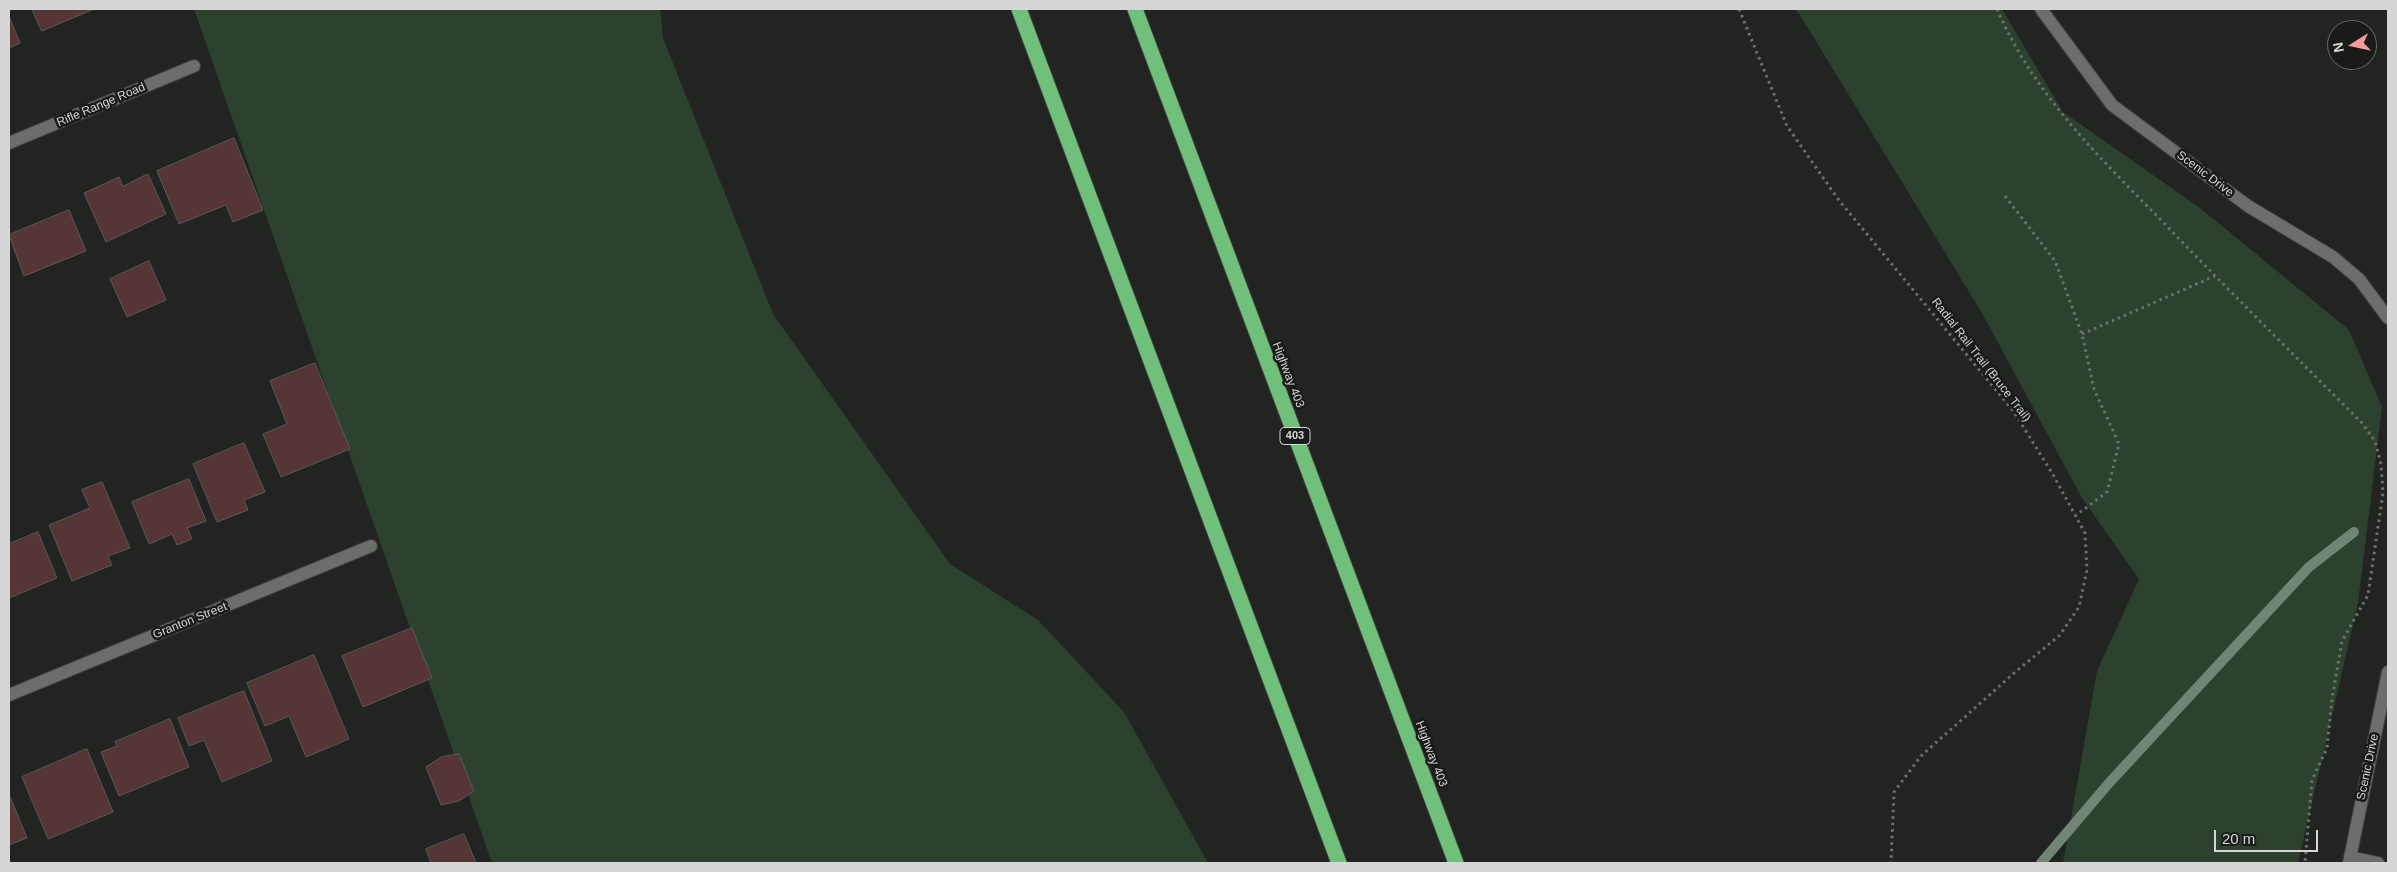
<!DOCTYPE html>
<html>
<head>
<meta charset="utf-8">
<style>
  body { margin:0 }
  #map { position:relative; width:2397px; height:872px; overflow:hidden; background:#222422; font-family:Helvetica,sans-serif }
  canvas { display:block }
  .frame { position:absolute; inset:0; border:10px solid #d5d6d5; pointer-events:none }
  .north { position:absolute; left:2327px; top:20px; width:50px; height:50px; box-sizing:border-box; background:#191b19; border:1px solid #646664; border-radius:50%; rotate:260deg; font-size:14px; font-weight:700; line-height:20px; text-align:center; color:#d5d6d5 }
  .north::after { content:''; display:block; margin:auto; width:18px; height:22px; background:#f59b9d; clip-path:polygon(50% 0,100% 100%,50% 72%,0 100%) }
  .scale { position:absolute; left:2214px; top:830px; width:104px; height:22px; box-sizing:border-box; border:2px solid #d5d6d5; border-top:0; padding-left:6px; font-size:15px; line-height:18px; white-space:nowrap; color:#d5d6d5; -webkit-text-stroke:4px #191b19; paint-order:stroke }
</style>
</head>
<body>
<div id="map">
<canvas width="2397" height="872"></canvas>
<div class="frame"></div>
<div class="north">N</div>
<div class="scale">20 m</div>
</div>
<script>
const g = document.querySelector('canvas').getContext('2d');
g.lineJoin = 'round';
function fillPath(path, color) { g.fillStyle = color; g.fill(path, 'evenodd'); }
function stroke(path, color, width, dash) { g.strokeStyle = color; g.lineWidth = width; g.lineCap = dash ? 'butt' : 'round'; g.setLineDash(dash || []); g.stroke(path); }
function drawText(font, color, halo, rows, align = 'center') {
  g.font = font + ' Helvetica,sans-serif'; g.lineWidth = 5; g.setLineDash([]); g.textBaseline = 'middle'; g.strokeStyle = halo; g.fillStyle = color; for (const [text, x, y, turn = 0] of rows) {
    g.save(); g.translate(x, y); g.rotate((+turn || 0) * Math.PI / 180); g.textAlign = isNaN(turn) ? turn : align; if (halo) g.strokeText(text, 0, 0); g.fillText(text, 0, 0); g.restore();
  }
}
fillPath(new Path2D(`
  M194,9H660L663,38L773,314L950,564L1038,620L1124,712L1208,863H492Z
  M1793,9H2002L2063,112L2200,208L2349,330L2382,407L2358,603L2298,863H2063L2097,671L2139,579L2082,498L1982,313L1798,12Z`), '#2c412e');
stroke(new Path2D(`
  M2041,863L2109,783L2309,567L2354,532`), '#728474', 10);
const building = new Path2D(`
  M32,9H94L42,31Z
  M9,16L20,43L9,48Z
  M234,138L263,210L233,222L226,205L179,224L157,171Z
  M148,174L166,214L106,242L84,193L119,177L123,186Z
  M69,210L86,251L24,276L9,235Z
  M149,261L166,300L127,317L110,279Z
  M315,363L350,449L281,477L263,434L287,424L270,381Z
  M244,443L265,492L244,500L248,510L217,522L193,464Z
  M189,479L206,521L187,528L192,539L177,545L172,534L149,544L132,502Z
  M102,482L130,548L108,556L112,565L72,581L49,525L90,508L82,490Z
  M38,532L57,578L9,598V544Z
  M412,628L432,678L363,707L342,656Z
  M314,655L349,739L306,757L289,716L265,726L247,683Z
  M244,691L272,761L222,782L204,740L189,746L178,718Z
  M170,719L189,767L119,796L101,752L117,746L115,742Z
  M87,749L113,812L48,839L22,777Z
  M459,754L474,791L459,801L441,805L426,767L441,757Z
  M9,794L27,838L9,845Z
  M464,834L476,863H431L426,849Z`);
fillPath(building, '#553535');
stroke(building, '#5c5959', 1);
const minor = new Path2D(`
  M9,143L194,66
  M9,695L371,546
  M2350,857L2378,863`);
const tertiary = new Path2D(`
  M2041,9L2112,105L2248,206L2333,257L2359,279L2388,318
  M2349,863L2388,672`);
const motorway = new Path2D(`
  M1019,9L1339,863
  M1135,9L1456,863`);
stroke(minor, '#404140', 14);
stroke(tertiary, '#404140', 14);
stroke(motorway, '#404140', 17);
stroke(new Path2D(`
  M1739,9L1787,126L1838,199L2014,412L2052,473L2085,533L2087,570L2079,607L2060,635L2013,674L1921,756L1894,792L1891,863
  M1997,9C2033,93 2097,155 2160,219C2226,288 2295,356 2362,423L2375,441L2381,464L2383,493L2368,595L2342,641L2332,699L2327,748L2312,780L2305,863
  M2005,196L2055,261L2082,334L2094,389L2119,444L2107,492L2075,516
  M2082,334L2215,276`), '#6f716f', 3, [2.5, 4]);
stroke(minor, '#6c6e6c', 12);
stroke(tertiary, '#6c6e6c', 12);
stroke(motorway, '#70c07b', 15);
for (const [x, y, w] of [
  [1295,436,30]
]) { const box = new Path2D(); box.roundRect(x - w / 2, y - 8.5, w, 17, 4); g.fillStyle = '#191b19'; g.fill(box); stroke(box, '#d5d6d5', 1); }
drawText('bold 11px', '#d5d6d5', null, [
  ["403",1295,436]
]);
drawText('12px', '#d5d6d5', '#191b19', [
  ["Rifle Range Road",101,105,-23],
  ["Scenic Drive",2205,174,37],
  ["Radial Rail Trail (Bruce Trail)",1981,360,52],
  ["Highway 403",1288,375,69],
  ["Granton Street",190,621,-22],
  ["Highway 403",1431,754,69],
  ["Scenic Drive",2368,767,-78]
]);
</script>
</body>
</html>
